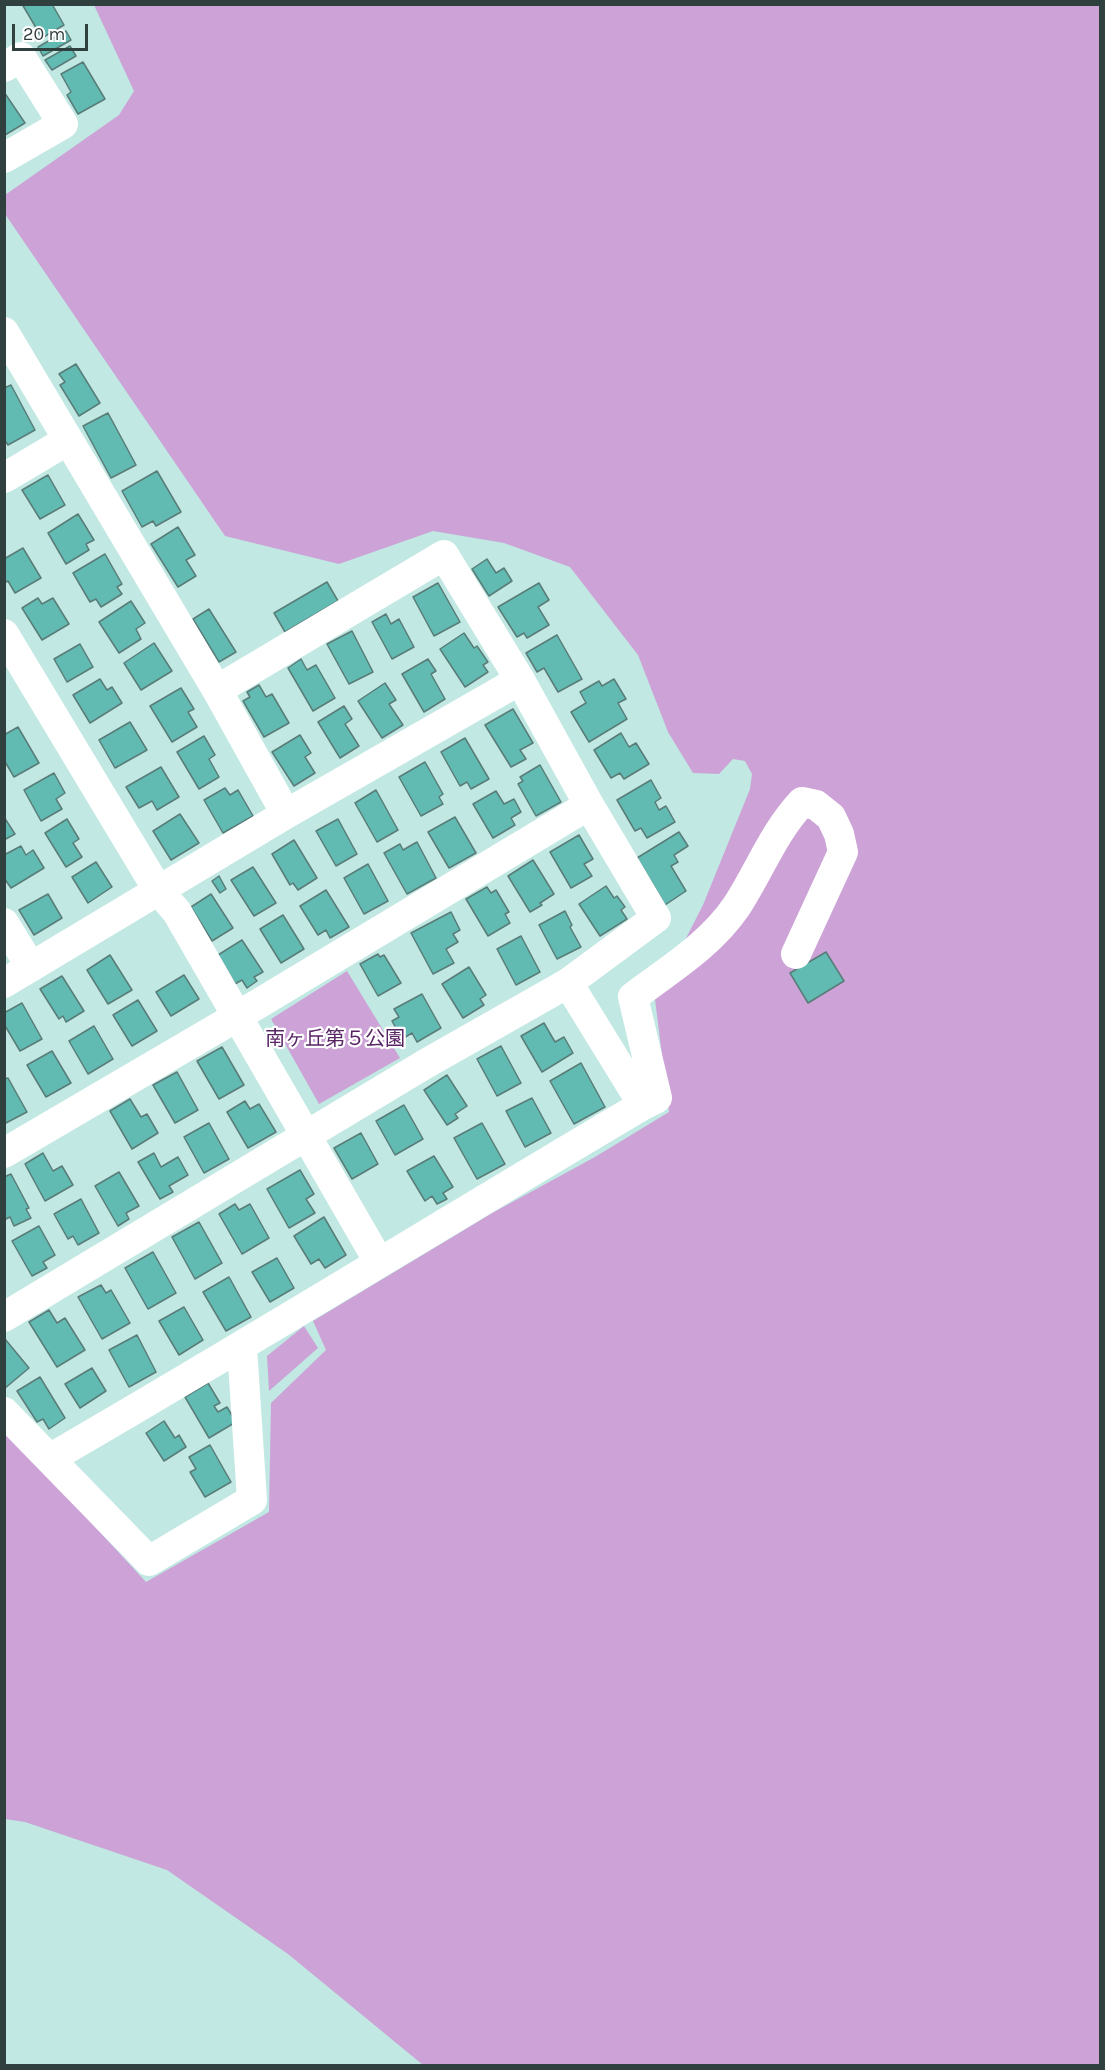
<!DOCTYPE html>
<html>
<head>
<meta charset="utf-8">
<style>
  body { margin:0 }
  #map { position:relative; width:1105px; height:2070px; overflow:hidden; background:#c1e8e2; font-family:Karla,sans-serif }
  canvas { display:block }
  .frame { position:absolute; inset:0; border:6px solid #30403e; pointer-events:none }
  .scale { position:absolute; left:12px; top:24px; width:76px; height:27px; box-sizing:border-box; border:3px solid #30403e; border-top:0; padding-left:8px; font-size:18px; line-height:21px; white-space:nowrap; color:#30403e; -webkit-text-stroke:4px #fff; paint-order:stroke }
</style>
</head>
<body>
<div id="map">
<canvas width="1105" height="2070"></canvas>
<div class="frame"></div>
<div class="scale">20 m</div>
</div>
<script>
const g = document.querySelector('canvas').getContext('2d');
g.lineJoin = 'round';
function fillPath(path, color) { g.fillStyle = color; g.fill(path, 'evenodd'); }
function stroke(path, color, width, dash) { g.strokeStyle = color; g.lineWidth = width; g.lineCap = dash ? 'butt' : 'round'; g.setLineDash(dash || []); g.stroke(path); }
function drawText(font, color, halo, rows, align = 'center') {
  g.font = font + ' Karla,"Noto Sans JP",sans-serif'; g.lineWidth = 4.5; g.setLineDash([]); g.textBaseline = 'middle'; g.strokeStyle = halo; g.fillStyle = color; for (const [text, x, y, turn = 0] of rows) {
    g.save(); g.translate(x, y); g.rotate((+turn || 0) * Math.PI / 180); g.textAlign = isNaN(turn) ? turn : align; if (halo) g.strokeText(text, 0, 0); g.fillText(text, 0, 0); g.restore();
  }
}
fillPath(new Path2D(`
  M94,5H1100V2065H423L288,1954L167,1870L25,1822L5,1819L4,1432L34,1461L146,1582L269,1512L271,1403L326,1350L313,1321L494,1212L595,1157L669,1112L655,999L703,905L750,789L752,774L745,761L733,759L719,774L693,773L668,732L638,655L570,567L504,543L433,531L339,564L225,536L5,214V195L119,115L134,91Z
  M347,971L400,1058L319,1104L271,1019Z
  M304,1326L318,1348L269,1391L267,1356Z`), '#cca2d7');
const building = new Path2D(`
  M22,4H52L64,25L42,38Z
  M66,31L71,40L43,56L38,47Z
  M70,46L76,56L52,70L45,60Z
  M83,62L105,99L78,114L67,95L71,92L61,74Z
  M4,92L25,123L5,135L4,134Z
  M76,364L100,403L79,416L60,385L65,382L59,374Z
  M11,385L35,430L8,445L4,439V388Z
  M108,413L136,465L111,478L83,426Z
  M157,471L181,512L156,526L153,521L142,527L122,491Z
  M48,475L65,505L40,519L22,490Z
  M78,514L94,540L86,544L89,550L66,564L48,533Z
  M178,527L195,555L186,560L196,576L178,587L151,544Z
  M23,548L41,578L15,593L8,581L4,583V559Z
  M105,554L122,584L117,587L122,594L101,607L96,599L90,602L73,573Z
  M487,559L496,573L504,568L512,581L489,596L472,569Z
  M327,582L338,601L285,632L274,613Z
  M438,583L460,622L434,636L413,597Z
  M539,583L549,600L538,607L549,625L527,638L524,633L517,637L498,607Z
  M38,598L42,604L53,598L69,624L42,640L22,608Z
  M131,601L145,623L136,629L141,639L119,653L99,622Z
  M209,609L236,652L219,662L193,619Z
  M386,614L391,624L399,619L414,647L392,659L372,622Z
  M352,631L373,672L349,684L327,644Z
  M464,633L474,648L477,646L488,662L483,665L488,672L465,687L440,649Z
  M557,635L582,679L558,692L544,668L537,672L526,653Z
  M154,643L172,671L141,690L124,663Z
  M80,644L93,667L67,682L54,659Z
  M301,659L307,670L316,665L335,698L313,711L288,668Z
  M428,659L436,671L431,674L445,699L424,712L402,674Z
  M100,679L107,690L112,687L122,703L90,723L73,695Z
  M614,679L626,699L618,703L627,719L589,742L571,712L586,703L580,692L599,681L602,686Z
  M385,683L396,700L389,704L403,725L382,738L358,701Z
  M259,685L266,697L272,694L289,723L264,737L243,701L250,697L247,692Z
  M181,688L194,709L188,712L197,727L172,742L150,706Z
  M344,706L352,719L345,724L359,746L340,758L318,722Z
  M513,709L533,743L520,750L526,759L511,767L485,725Z
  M130,722L147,750L115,768L99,740Z
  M18,727L39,763L14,777L4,760V735Z
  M621,733L629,747L636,743L649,764L624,779L620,773L611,778L594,750Z
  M300,735L311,753L305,757L315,773L294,786L272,752Z
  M204,736L215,755L209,759L219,777L199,789L177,752Z
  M465,738L489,779L471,789L467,782L460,786L441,752Z
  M425,762L443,794L439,797L443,804L421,816L399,777Z
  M540,765L561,802L536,816L518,784L523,781L520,777Z
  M161,767L179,797L157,810L152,801L139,808L126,787Z
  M54,773L65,793L56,799L62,809L41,821L24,790Z
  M651,780L661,798L655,802L659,810L666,806L675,822L647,838L641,828L635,831L617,800Z
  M225,788L230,795L238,790L253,816L223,833L204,800Z
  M376,790L398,830L377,842L355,803Z
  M496,791L504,804L514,799L521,812L511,818L515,825L493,838L473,804Z
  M180,814L199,843L171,860L153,831Z
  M4,817L15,834L4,840Z
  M455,817L476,853L449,868L428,832Z
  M67,819L79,839L73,843L82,857L66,867L45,833Z
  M338,819L357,854L336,866L316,831Z
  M679,832L688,846L674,855L678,862L671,866L686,891L665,905L637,858Z
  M579,835L593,859L584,864L592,876L571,888L550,852Z
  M294,840L317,878L298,890L293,883L290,885L272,854Z
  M417,842L436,878L407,894L384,853L400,844L403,850Z
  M21,846L26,855L33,850L44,868L11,888L4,878V855Z
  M533,860L554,894L540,903L542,905L530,912L508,876Z
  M96,862L112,887L88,903L72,877Z
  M368,864L388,901L364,914L344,878Z
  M253,867L276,903L254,916L231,880Z
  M219,876L226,889L220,893L212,881Z
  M606,886L614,898L617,896L625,907L621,910L627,919L600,936L579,904Z
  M487,887L491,893L496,890L509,912L505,914L510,923L488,936L466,899Z
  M326,890L349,927L330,938L326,930L318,935L300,906Z
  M48,894L62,918L34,935L19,910Z
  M211,894L233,928L212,941L191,907Z
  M565,911L572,925L570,927L581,947L557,959L539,925Z
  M451,912L460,930L453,934L458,942L446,949L454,963L433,974L411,933Z
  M283,915L304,949L281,963L260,929Z
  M521,936L540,972L516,985L497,949Z
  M242,940L263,972L254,977L257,981L247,988L242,980L235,984L218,955Z
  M826,952L844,981L808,1003L790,973Z
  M378,954L380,957L384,955L401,983L378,996L360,964Z
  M110,955L132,990L108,1004L87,970Z
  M469,967L486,995L480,999L484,1005L463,1018L442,984Z
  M184,975L199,999L171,1016L156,992Z
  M62,976L84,1011L66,1022L63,1016L59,1019L40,989Z
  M422,994L441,1028L417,1042L412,1033L402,1039L392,1021L399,1017L394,1009Z
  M138,1000L157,1031L132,1046L113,1015Z
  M22,1003L42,1039L20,1051L4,1024V1013Z
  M544,1023L555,1042L564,1037L573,1053L542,1072L521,1036Z
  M94,1026L113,1059L88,1074L69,1041Z
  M501,1046L521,1083L497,1096L477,1059Z
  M222,1047L244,1085L219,1099L197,1061Z
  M52,1051L71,1083L46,1097L27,1065Z
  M581,1063L605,1107L574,1124L550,1081Z
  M177,1072L198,1110L175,1123L153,1085Z
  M447,1075L467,1106L455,1114L458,1118L447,1125L424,1090Z
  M8,1078L27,1112L4,1124V1079Z
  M532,1098L551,1133L525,1147L506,1111Z
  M130,1099L141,1117L147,1114L158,1133L132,1149L110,1111Z
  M245,1101L250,1109L259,1104L276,1132L248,1148L227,1112Z
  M404,1105L423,1139L395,1155L376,1121Z
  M209,1123L229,1159L204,1173L184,1137Z
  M482,1123L505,1164L477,1179L454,1138Z
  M361,1133L378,1164L352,1179L334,1148Z
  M43,1153L53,1171L62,1166L73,1185L45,1201L25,1164Z
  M154,1153L161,1167L178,1157L188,1175L169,1186L173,1192L160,1199L138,1162Z
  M434,1156L453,1187L443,1193L447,1199L437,1204L432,1196L425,1201L407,1171Z
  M300,1170L314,1194L306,1199L315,1213L289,1228L267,1189Z
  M119,1172L139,1206L126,1213L129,1219L118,1226L95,1186Z
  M11,1174L29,1208L26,1209L31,1218L14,1226L10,1217L4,1220V1177Z
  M81,1199L99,1233L78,1245L73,1236L68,1239L54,1214Z
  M235,1204L239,1210L250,1204L269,1238L242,1254L219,1214Z
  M324,1217L346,1255L325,1268L319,1259L311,1264L294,1236Z
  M199,1222L222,1263L195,1279L172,1237Z
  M39,1226L55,1255L43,1262L47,1268L32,1276L12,1241Z
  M153,1252L176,1293L148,1309L125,1268Z
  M277,1258L294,1288L270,1302L252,1272Z
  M229,1277L251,1317L226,1331L203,1292Z
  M101,1285L106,1293L111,1290L130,1323L102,1339L78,1297Z
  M184,1307L203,1340L179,1355L159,1321Z
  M49,1310L57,1323L65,1318L85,1350L57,1367L29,1322Z
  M137,1335L156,1372L129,1387L109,1350Z
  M5,1339L29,1368L4,1389V1339Z
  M92,1368L106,1391L80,1408L65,1384Z
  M40,1377L65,1418L49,1429L43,1419L37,1422L17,1391Z
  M208,1383L220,1403L214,1406L218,1412L227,1407L236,1422L209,1438L185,1397Z
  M164,1421L175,1438L179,1435L186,1447L164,1461L146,1433Z
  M210,1445L231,1482L205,1497L190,1472L196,1469L189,1457Z`);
fillPath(building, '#61bbb2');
stroke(building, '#597c78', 1.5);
stroke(new Path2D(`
  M4,67L21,57L63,124L4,158
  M4,332L217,690L444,555L520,680L589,805L656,918L568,983L427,1063L4,1317
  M4,478L68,440
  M4,634L158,890L177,912L379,1262
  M217,690L286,814
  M4,923L31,967
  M4,983L286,814L520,680
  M643,1105L657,1098L633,997C670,969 710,945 736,907C759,872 773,833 802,802L816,805L831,817L839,834L843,852L796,954
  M4,1153L238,1016L589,805
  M4,1412L149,1561L252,1500L242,1347
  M51,1458C250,1343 445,1222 643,1105L568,983`), '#fff', 30);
drawText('20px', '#582565', '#fff', [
  ["南ヶ丘第５公園",335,1039]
]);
</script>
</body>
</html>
